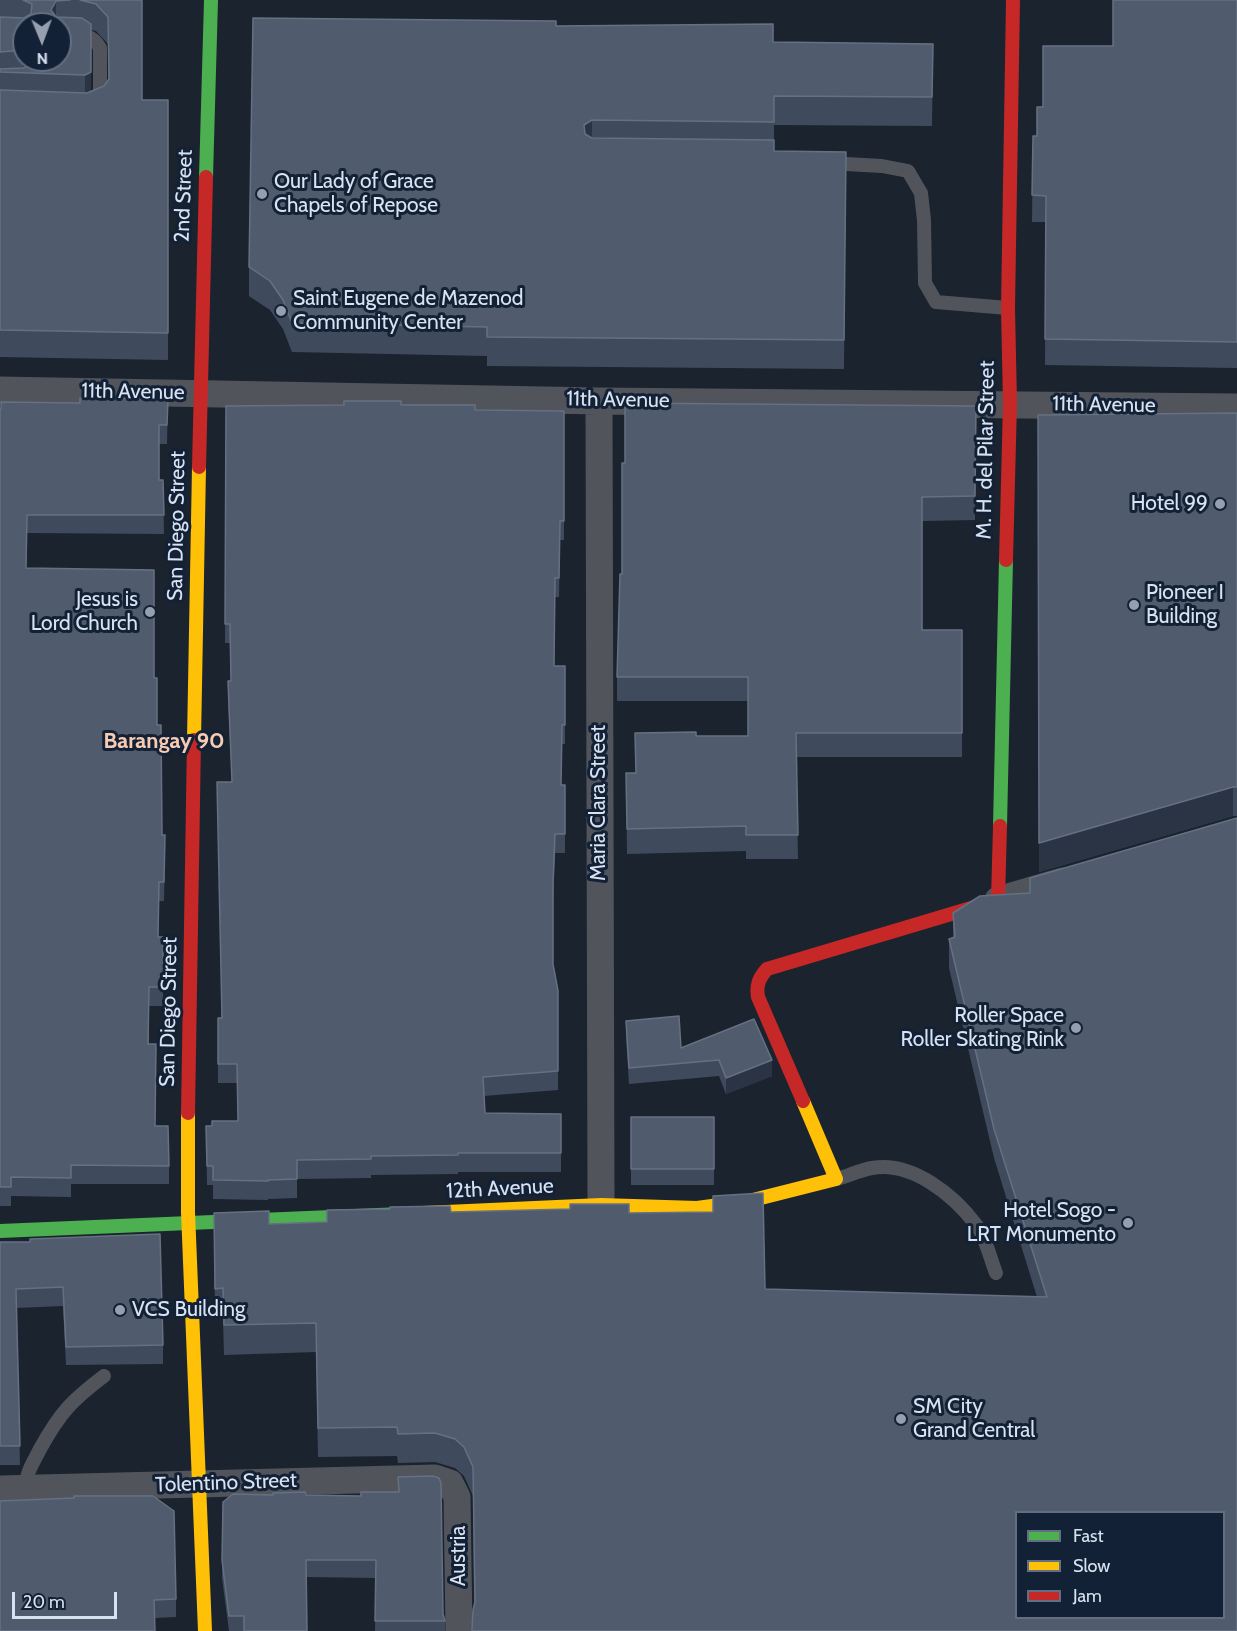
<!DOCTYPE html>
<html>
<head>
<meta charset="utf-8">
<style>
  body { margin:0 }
  #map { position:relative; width:1237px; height:1631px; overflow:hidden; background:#1b232f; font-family:Cabin,sans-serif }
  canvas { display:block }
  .legend { position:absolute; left:1015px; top:1511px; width:210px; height:108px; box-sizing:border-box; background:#132137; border:2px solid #626e81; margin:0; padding:8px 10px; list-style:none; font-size:18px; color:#d8e2f1 }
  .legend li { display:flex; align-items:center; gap:12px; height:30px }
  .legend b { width:30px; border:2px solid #626e81 }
  .north { position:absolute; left:12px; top:12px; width:60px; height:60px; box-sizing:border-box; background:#132137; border:2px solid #626e81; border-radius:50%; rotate:179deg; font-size:16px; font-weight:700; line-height:24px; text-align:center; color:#d8e2f1 }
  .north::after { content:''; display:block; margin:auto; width:21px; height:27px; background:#969fad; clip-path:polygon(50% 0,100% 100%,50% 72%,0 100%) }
  .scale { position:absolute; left:12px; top:1592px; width:105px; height:27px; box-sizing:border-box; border:3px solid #d8e2f1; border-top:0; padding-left:8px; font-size:18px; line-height:21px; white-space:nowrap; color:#d8e2f1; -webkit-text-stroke:4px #132137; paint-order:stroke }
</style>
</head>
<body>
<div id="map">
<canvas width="1237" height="1631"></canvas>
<ul class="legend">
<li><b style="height:8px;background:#4caf50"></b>Fast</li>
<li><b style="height:8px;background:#ffc107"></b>Slow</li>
<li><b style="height:8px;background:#c62828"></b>Jam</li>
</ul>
<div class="north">N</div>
<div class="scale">20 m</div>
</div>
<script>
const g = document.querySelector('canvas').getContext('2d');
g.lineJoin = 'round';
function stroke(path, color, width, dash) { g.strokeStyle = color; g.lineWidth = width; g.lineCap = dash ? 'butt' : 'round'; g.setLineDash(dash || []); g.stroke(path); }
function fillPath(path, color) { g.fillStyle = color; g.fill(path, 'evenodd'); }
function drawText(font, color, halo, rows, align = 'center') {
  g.font = font + ' Cabin,sans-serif'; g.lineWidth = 6; g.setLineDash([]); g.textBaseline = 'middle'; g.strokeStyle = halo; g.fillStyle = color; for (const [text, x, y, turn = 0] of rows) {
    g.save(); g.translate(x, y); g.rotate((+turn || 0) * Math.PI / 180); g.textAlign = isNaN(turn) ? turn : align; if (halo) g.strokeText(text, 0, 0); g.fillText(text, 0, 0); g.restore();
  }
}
stroke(new Path2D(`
  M60,36C77,36 91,31 100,48V105
  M828,163L882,166L908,171L921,193L924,220L925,283L936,302L1008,308
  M836,1179C848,1176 860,1170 872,1168C912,1161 954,1195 977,1226C986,1238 990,1258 996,1273
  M25,1488C26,1473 33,1463 40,1449C60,1413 71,1401 104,1376`), '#51555b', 14);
stroke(new Path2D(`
  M0,390L599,401L1237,407
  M599,401L601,1205
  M998,900L1063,881
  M0,1489L435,1478L450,1483L457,1497L459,1631`), '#51555b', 27);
stroke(new Path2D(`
  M206,177L211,0
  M1000,826L1006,560
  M0,1231L402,1214`), '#4caf50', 14);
stroke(new Path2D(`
  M194,740L199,467
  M188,1113V1212L205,1631
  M402,1214L601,1205L697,1208L749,1201L836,1179L803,1101`), '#ffc107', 14);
stroke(new Path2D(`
  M199,467L206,177
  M1006,560L1010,403L1008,308L1013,0
  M803,1101L758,997C756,985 759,978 767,969L998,900L1000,826
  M188,1113L194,740`), '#c62828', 14);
fillPath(new Path2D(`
  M0,0H142V100H168V360L0,357ZM24,24H60L37,61L27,67L28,60H24ZM91,30L96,31L108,44V79L104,86L91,91Z
  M1237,0V368L1045,365L1046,222H1032L1033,136H1037L1043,107L1113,46Z
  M556,26L773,42L933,44L932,126L774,125V151L846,152L844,369L487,366V356L292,352L283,329L270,310L249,296V267Z
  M168,399L167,444H159V480H163L164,534L27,533L26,568L154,678L162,835L165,854L164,901H159L158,937H163V1006H149V1044L155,1126L169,1166V1184H71V1197L11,1196V1206H0V409L80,403Z
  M401,405L475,410L564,411V540H560L559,597H555L554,666H565V744H562L561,785H565V853H555L553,904V965L558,991V1090L484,1096L485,1113L561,1114V1172H458V1174L371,1175V1178L297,1179V1198L268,1199V1200L213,1199V1185H207L206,1126H212L238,1121L237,1083H218V1018H221L232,782L228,700V681H231L230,643H225L226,406Z
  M976,406L975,520L922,521V630H962V757H796L798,859H746V851L627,854L626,773H636L696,736H748V701H617V677L622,574Z
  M1237,413V816H1233L1039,872L1038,444Z
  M953,913L1237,1631L474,1603L473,1496L464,1476L455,1468L435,1462L398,1463L397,1456L318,1457L316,1352L224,1355L223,1318H215L214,1213L269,1224L327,1222L451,1212L629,1213L765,1289L1037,1297L994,1158L949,968V939L953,938Z
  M626,1021L681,1048L772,1076L726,1094L719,1076L629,1084L626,1037Z
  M631,1117H714V1185H631Z
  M0,1242L163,1345V1364L66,1365L63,1306L16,1308L20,1465H0Z
  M306,1495L443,1614L445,1621V1631H375L376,1578L306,1577L307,1631H229L222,1578L223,1502Z
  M0,1501L176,1599V1617L155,1618Z`), '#3f4b5d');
fillPath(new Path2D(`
  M56,1V24L51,10Z
  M24,48V60H28L25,73H23V50Z
  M91,72V99L85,102V75Z
  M592,120V149L584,154V125Z
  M1233,787V816L1039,872V843Z
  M772,1060V1076L726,1094V1078Z`), '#2a3444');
const building = new Path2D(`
  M23,0H70L56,1L51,10L56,17L82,18L91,24V72L85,75L0,72V69L23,68L37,61V60H60V24H24V48L23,50L0,52V17L24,18L31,14L32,4Z
  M80,0H142V100H168V333L0,330V90L87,93L104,86L109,79L108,17L96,4Z
  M1113,0H1237V342L1045,339L1046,196L1032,195L1033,136H1037V107H1043V46H1113Z
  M253,18L556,21V26L773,24V42L933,44L932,97L774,96V122L592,120L584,125L585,134L592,138L774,140V151L846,152L844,340L487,337V327L292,323L283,300L270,281L249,267Z
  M80,398L168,399L167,425H159V480H163L164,515H27L26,568L154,570V678H157V725H161L162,835H165L164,882H159L158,937H163V987H149L148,1044H156L155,1126H168L169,1166L71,1165V1178L11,1177V1187H0V409H1V402L80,403Z
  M344,401H401V405H475V410L564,411V521H560L559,578H555L554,666H565V725H562L561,785H565V834H555L553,885V964L558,991V1071L483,1077L485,1113L561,1114V1153H458V1155L371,1156V1159L297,1160V1179L268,1180V1181L213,1180V1166H207L206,1126H212V1121H238L237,1064H218V1018H222L217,782H232L228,681H231L230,624H225L226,406L344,405Z
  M625,403L976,406L975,496L922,497V630H962V733H796L798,835H746V826L627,829L626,773H636L635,733L696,732V736H748V677H617L620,574H622V463H625Z
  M1237,413V787H1233L1039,843L1038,415Z
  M1237,818V1631H472L473,1610L475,1602L473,1467L464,1447L455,1439L435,1433L398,1434L397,1427L318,1428L316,1323L224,1325L223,1288L215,1289L214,1213L269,1211V1224L327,1222V1210L390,1209V1207L450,1206L451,1212L570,1209V1204H629V1213L713,1212V1196L763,1193L765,1289L1047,1297L994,1129L949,939L955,937L953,913L980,896L1030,893V878ZM1017,1512H1224V1617H1017Z
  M679,1016L681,1048L754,1019L772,1060L726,1078L719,1060L629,1068L626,1021Z
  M631,1117H714V1169H631Z
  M160,1234L163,1345L66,1347L63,1287L16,1289L20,1446H0V1242H30V1239Z
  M433,1476L439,1478L441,1483L443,1614L445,1621H375L376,1560H306L307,1631H244V1616H229L222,1560L223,1502L233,1494L273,1495V1493L305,1492L306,1495L361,1496V1492H399L398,1477Z
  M74,1496H153L174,1511L176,1599L154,1600L155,1631H0V1501L74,1498Z`);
fillPath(building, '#505c6d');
stroke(building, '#657182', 1.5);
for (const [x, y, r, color] of [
  [262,194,6,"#969fad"],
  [281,311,6,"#969fad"],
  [1220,504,6,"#969fad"],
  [1134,605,6,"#969fad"],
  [150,612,6,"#969fad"],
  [1076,1028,6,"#969fad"],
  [1128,1223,6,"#969fad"],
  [120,1310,6,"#969fad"],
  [901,1419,6,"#969fad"]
]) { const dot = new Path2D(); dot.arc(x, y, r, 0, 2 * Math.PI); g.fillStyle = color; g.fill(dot); stroke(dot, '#132137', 2); }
drawText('21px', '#d8e2f1', '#132137', [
  ["Our Lady of Grace",274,182],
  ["Chapels of Repose",274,206],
  ["Saint Eugene de Mazenod",293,299],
  ["Community Center",293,323],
  ["Hotel 99",1208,504,"right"],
  ["Pioneer I",1146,593],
  ["Building",1146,617],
  ["Jesus is",138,600,"right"],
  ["Lord Church",138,624,"right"],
  ["Roller Space",1064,1016,"right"],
  ["Roller Skating Rink",1064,1040,"right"],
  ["Hotel Sogo -",1116,1211,"right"],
  ["LRT Monumento",1116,1235,"right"],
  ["VCS Building",132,1310],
  ["SM City",913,1407],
  ["Grand Central",913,1431]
], 'left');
drawText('21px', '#d8e2f1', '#132137', [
  ["2nd Street",184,196,-88],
  ["11th Avenue",133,392,1],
  ["11th Avenue",618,400,1],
  ["11th Avenue",1104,405,1],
  ["M. H. del Pilar Street",986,450,-89],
  ["San Diego Street",177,526,-89],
  ["Maria Clara Street",599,803,-90],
  ["San Diego Street",169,1012,-89],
  ["12th Avenue",500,1189,-3],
  ["Tolentino Street",226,1483,-2],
  ["Austria",459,1556,-90]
]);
drawText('bold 22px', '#f7cbb2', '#132137', [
  ["Barangay 90",164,742]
]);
</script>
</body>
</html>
